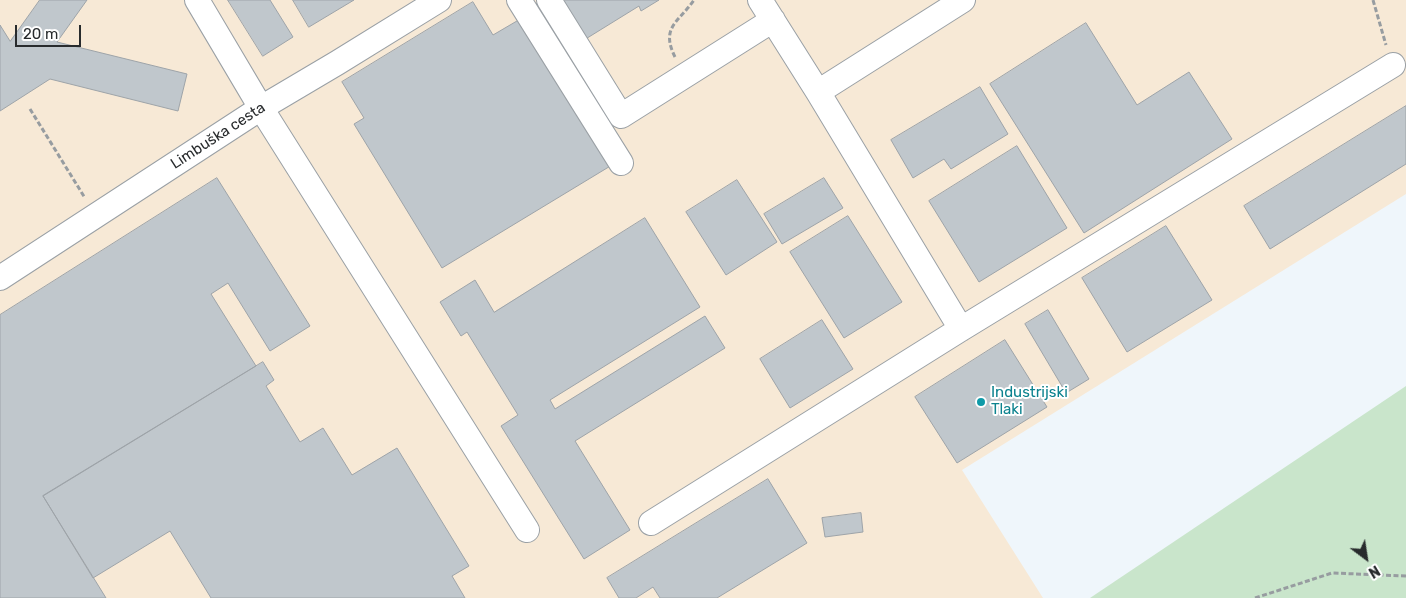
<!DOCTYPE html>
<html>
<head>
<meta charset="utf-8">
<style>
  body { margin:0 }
  #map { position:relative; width:1406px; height:598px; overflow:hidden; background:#eff6fb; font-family:Rubik,sans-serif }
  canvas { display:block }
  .north { position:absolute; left:1341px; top:533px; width:50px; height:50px; -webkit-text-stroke:4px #fff; paint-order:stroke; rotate:149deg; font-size:14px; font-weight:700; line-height:20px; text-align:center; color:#282b2d }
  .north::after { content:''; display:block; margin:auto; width:18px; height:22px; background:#282b2d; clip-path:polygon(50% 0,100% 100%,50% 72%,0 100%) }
  .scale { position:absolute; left:15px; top:25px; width:66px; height:22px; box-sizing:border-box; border:2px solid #282b2d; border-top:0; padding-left:6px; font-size:15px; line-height:18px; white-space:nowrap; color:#282b2d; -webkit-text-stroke:4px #fff; paint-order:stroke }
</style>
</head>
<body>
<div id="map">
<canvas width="1406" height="598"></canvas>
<div class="north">N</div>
<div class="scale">20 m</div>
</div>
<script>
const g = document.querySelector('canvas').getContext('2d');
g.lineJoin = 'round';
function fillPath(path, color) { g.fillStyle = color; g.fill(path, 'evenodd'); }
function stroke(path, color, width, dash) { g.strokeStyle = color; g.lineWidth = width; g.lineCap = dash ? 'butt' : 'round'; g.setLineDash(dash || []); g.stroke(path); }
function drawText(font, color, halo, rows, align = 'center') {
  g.font = font + ' Rubik,sans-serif'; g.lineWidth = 4; g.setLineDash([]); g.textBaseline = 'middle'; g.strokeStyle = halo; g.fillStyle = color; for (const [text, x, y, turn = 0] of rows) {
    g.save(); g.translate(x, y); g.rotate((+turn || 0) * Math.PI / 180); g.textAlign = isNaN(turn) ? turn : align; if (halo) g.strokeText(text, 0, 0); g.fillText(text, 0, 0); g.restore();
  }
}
fillPath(new Path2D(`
  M0,0H1406V194L962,470L1043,598H0Z`), '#f7e9d6');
fillPath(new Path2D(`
  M1406,386V598H1090Z`), '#c9e5cb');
const building = new Path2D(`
  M40,0H87L57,42L187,74L178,111L50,79L0,111V25L10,41Z
  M228,0H270L293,37L263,56Z
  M293,0H354L309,27Z
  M565,0H659L641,11L639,6L584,40L560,3Z
  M473,2L493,35L522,18L612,165L442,268L354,124L364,118L342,82Z
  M1086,23L1137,105L1189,72L1232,139L1084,233L990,84Z
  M980,87L1008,134L951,169L944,159L913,178L891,140Z
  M1406,106V164L1270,249L1244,206Z
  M1017,146L1067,228L979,282L929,201Z
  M217,178L310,326L270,351L228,283L211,294L256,366L43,496L106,598H0V315Z
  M824,178L843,208L782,244L764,214Z
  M737,180L777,242L726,275L686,212Z
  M848,216L902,302L844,338L790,252Z
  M645,218L700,307L550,400L555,409L705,316L725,348L575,441L630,530L584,559L501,426L518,415L467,332L461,336L440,302L475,280L494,312Z
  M1166,226L1212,300L1127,352L1082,278Z
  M1048,310L1089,379L1066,393L1025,324Z
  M822,320L853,369L790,408L760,359Z
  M1005,340L1047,407L957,463L915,397Z
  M263,362L274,380L266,386L300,442L323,428L352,475L397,448L469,566L452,576L465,598H211L170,531L93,578L43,496Z
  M768,479L807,543L717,598H660L653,587L636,598H619L607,578Z
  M861,513L863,532L825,537L822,518Z`);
fillPath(building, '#c0c7cc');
stroke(building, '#9ea4a9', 1);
const minor = new Path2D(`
  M197,0L261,108L527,530
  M519,0L621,163
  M549,0L621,116L773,20
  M760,0L818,92L961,329
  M818,92L963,0
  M0,278L261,108L337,63L439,0
  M651,523L961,329L1393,65`);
stroke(minor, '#9aa0a5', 26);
stroke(new Path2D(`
  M1373,0L1386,45
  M675,57C660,27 679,22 694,0
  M30,109L85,198
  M1255,598L1332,573L1406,576`), '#979ca0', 3, [5, 2.5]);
stroke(minor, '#fff', 24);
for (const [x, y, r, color] of [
  [981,402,5,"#0f9aa8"]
]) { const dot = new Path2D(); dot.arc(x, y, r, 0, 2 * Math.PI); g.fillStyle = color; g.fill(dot); stroke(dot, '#fff', 2); }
drawText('15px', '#282b2d', '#fff', [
  ["Limbuška cesta",218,136,-33]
]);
drawText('15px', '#0d838f', '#fff', [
  ["Industrijski",991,393],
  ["Tlaki",991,410]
], 'left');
</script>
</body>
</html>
